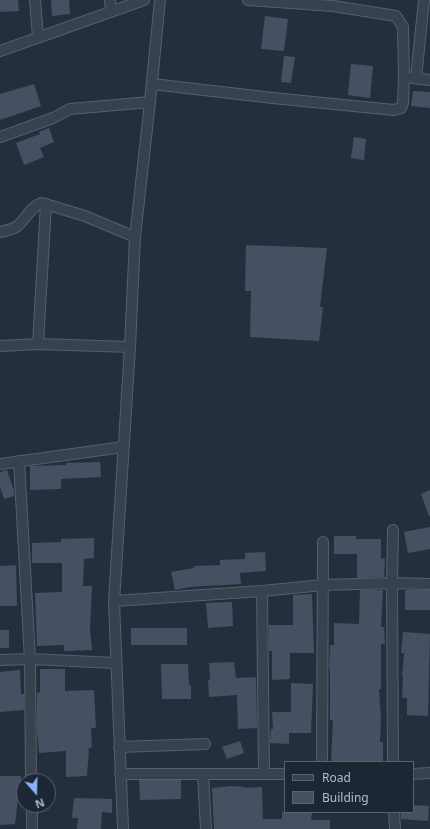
<!DOCTYPE html>
<html>
<head>
<meta charset="utf-8">
<style>
  body { margin:0 }
  #map { position:relative; width:430px; height:829px; overflow:hidden; background:#242f3e; font-family:"Noto Sans",sans-serif }
  canvas { display:block }
  .legend { position:absolute; left:284px; top:761px; width:130px; height:52px; box-sizing:border-box; background:#1d2633; border:1px solid #59626f; margin:0; padding:5px 7px; list-style:none; font-size:12px; color:#b4bcc9 }
  .legend li { display:flex; align-items:center; gap:8px; height:20px }
  .legend b { width:20px; border:1px solid #59626f }
  .north { position:absolute; left:16px; top:773px; width:40px; height:40px; box-sizing:border-box; background:#1d2633; border:1px solid #59626f; border-radius:50%; rotate:160deg; font-size:11px; font-weight:700; line-height:16px; text-align:center; color:#b4bcc9 }
  .north::after { content:''; display:block; margin:auto; width:14px; height:18px; background:#8ab4f8; clip-path:polygon(50% 0,100% 100%,50% 72%,0 100%) }
</style>
</head>
<body>
<div id="map">
<canvas width="430" height="829"></canvas>
<ul class="legend">
<li><b style="height:5px;background:#38414e"></b>Road</li>
<li><b style="height:11px;background:#455162"></b>Building</li>
</ul>
<div class="north">N</div>
</div>
<script>
const g = document.querySelector('canvas').getContext('2d');
g.lineJoin = 'round';
function fillPath(path, color) { g.fillStyle = color; g.fill(path, 'evenodd'); }
function stroke(path, color, width, dash) { g.strokeStyle = color; g.lineWidth = width; g.lineCap = dash ? 'butt' : 'round'; g.setLineDash(dash || []); g.stroke(path); }
fillPath(new Path2D(`
  M0,0H18L19,11L0,12Z
  M51,0H69L70,14L52,16Z
  M265,16L288,19L284,51L261,49Z
  M284,56L295,57L291,83L281,82Z
  M351,64L373,66L370,98L348,95Z
  M34,84L41,106L0,120V94Z
  M413,91L430,92V108L411,106Z
  M49,128L54,142L40,148L44,157L24,165L16,143L40,134L39,132Z
  M354,137L366,139L364,160L351,158Z
  M246,245L327,248L320,307H323L319,341L250,337L251,291H245Z
  M100,462L101,477L61,479V489L30,490V466L66,465V463Z
  M7,470L14,491V496L4,499L0,487V472Z
  M430,490V516H429L421,494Z
  M430,527V549L408,553L404,532Z
  M334,536H356V539H381V558L385,559L384,577L357,578V554H334Z
  M94,538V558L84,559L83,586H92L90,630L92,650L64,651V645L37,646L35,593L62,592V563H32V543L61,542V539Z
  M265,552L266,571L240,573L241,584L189,587L175,590L171,572L194,568V566L220,565V560L245,559V553Z
  M16,565L17,606H0V566Z
  M360,590H383L381,627H384L385,644H381V689H379L381,717L380,742H383V762H331L333,720H330V668H329L330,645H334V623L359,624Z
  M405,590H430V610H405Z
  M312,594L314,653H290V679L272,680V651H269V625H293V595Z
  M232,602L233,626L208,628L206,603Z
  M131,628H187V645H131Z
  M0,630H9V648H0Z
  M403,632L430,634L428,716L407,715V698H402L403,677H402L404,653H401Z
  M234,662L236,678L256,677L257,728L238,729L237,695L209,697L208,680H210L209,663Z
  M161,664H188L189,685H191V699H162Z
  M40,669H65V691L94,690L96,728H91L92,747L89,748L87,776L66,777V751L39,753L37,730V693L40,692Z
  M20,670L21,694H24V710L0,712V672Z
  M291,683L313,684L311,733H289V744L270,743L271,729H273L272,712H291Z
  M240,741L244,753L227,759L222,747Z
  M0,776H21L22,798H18L15,824L0,825Z
  M139,780H181V799L140,800Z
  M231,786L245,787V788L262,787L263,819H282V812H312L311,820H330V829H214L212,788Z
  M74,798L112,799V813L102,812L101,829H77L78,818H72Z
  M413,805L429,806L428,821L401,819V812H413Z`), '#455162');
const street = new Path2D(`
  M35,0L38,37
  M110,0L111,12
  M248,0L333,6L396,16L403,27L404,77L430,80
  M0,51L144,0
  M416,78L424,0
  M152,84L273,98L394,110L401,108L403,103L404,77
  M0,137L53,118L70,109L150,102
  M0,232C5,231 11,230 16,227C26,220 30,206 42,203L85,216L135,237
  M38,344L46,204
  M0,346L38,344L130,347
  M19,461L30,659L31,781
  M0,464L123,447
  M262,591L264,774
  M114,601L262,591L323,585L392,583L430,584
  M0,660L30,659L116,663
  M119,747L205,744
  M322,762L323,542
  M393,762L392,583L393,530
  M120,774H285
  M413,774L430,773
  M203,775L206,829
  M32,805V829
  M394,812L395,829
  M123,829L114,601L130,347L135,237L150,102L160,0`);
stroke(street, '#565f6c', 12);
stroke(street, '#38414e', 10);
</script>
</body>
</html>
